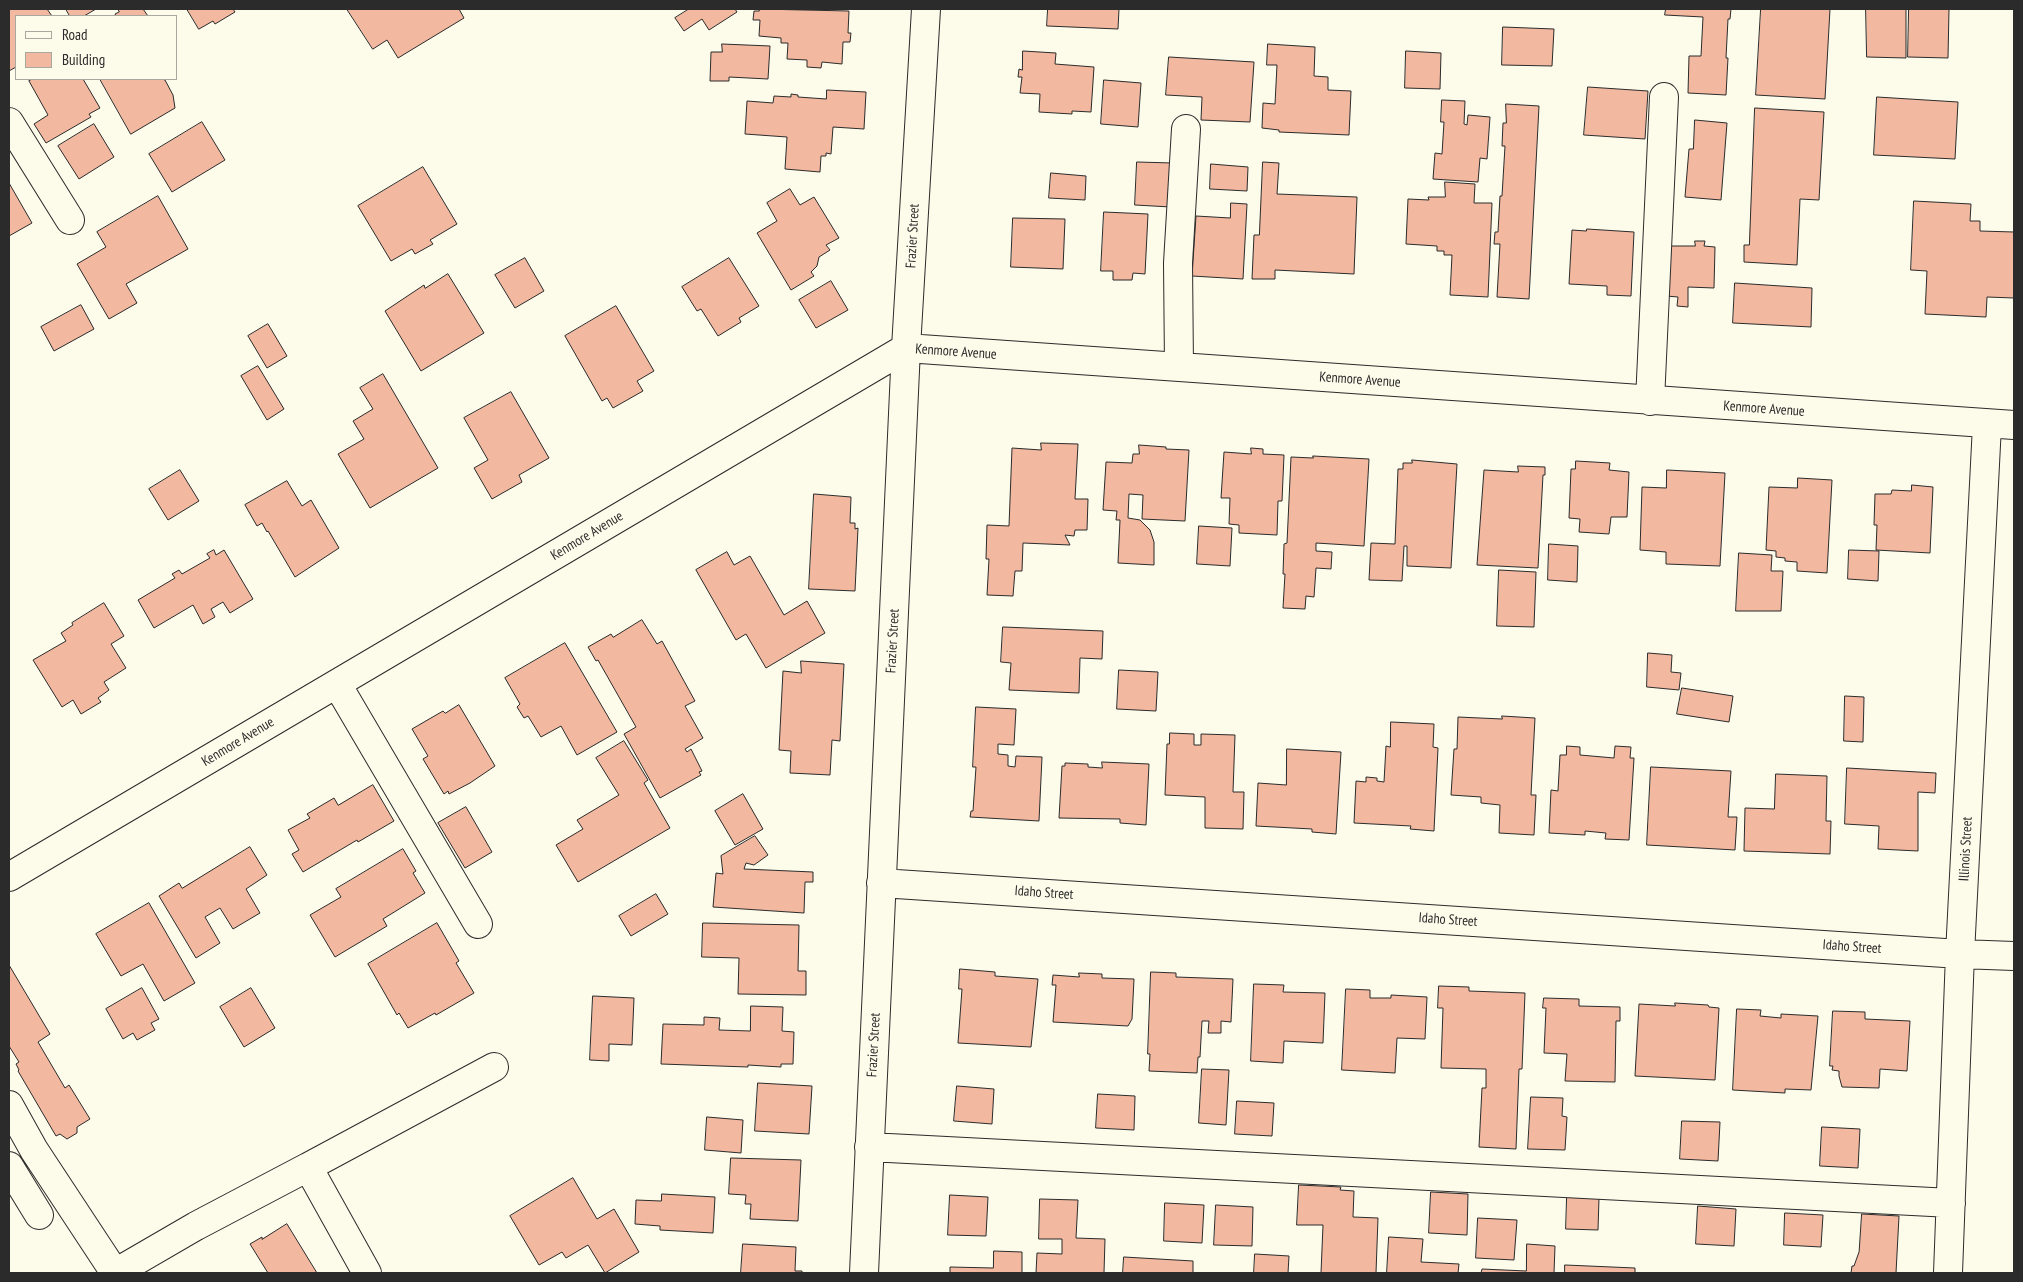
<!DOCTYPE html>
<html>
<head>
<meta charset="utf-8">
<style>
  body { margin:0 }
  #map { position:relative; width:2023px; height:1282px; overflow:hidden; background:#fdfbea; font-family:"PT Sans Narrow",sans-serif }
  canvas { display:block }
  .frame { position:absolute; inset:0; border:10px solid #2b2b2b; pointer-events:none }
  .legend { position:absolute; left:15px; top:15px; width:162px; height:65px; box-sizing:border-box; background:#fdfbea; border:1px solid #a9a89e; margin:0; padding:6px 9px; list-style:none; font-size:15px; color:#2b2b2b }
  .legend li { display:flex; align-items:center; gap:10px; height:25px }
  .legend b { width:25px; border:1px solid #a9a89e }
</style>
</head>
<body>
<div id="map">
<canvas width="2023" height="1282"></canvas>
<div class="frame"></div>
<ul class="legend">
<li><b style="height:6px;background:#fdfbea"></b>Road</li>
<li><b style="height:14px;background:#f2b8a0"></b>Building</li>
</ul>
</div>
<script>
const g = document.querySelector('canvas').getContext('2d');
g.lineJoin = 'round';
function fillPath(path, color) { g.fillStyle = color; g.fill(path, 'evenodd'); }
function stroke(path, color, width, dash) { g.strokeStyle = color; g.lineWidth = width; g.lineCap = dash ? 'butt' : 'round'; g.setLineDash(dash || []); g.stroke(path); }
function drawText(font, color, halo, rows, align = 'center') {
  g.font = font + ' "PT Sans Narrow",sans-serif'; g.lineWidth = 4; g.setLineDash([]); g.textBaseline = 'middle'; g.strokeStyle = halo; g.fillStyle = color; for (const [text, x, y, turn = 0] of rows) {
    g.save(); g.translate(x, y); g.rotate((+turn || 0) * Math.PI / 180); g.textAlign = isNaN(turn) ? turn : align; if (halo) g.strokeText(text, 0, 0); g.fillText(text, 0, 0); g.restore();
  }
}
const building = new Path2D(`
  M9,9H47L52,16H16V67L9,71Z
  M66,9H96L84,16H70Z
  M118,9H143L148,16H116L115,14L119,12Z
  M187,9H233L235,12L215,24L213,21L199,29Z
  M347,9H459L464,18L398,58L387,40L373,49Z
  M689,9H735L737,12L709,30L702,19L684,31L675,18Z
  M759,9L849,11L848,33H851L850,42H843L842,64L822,62L821,68L807,67V60L787,59L788,43H781V38L759,36L760,20H753L754,11H759Z
  M1048,9H1119L1118,29L1047,26Z
  M1666,9H1731L1730,19H1728L1726,58H1728L1726,95L1688,93L1689,56H1701L1703,17L1665,15Z
  M1761,9H1830L1825,99L1756,95Z
  M1866,9H1906V58L1867,57Z
  M1909,9H1949L1948,58L1908,57Z
  M1503,27L1554,29L1552,66L1502,65Z
  M722,44L770,46L768,79L729,77V81H710L711,52H722Z
  M1268,44L1315,47L1314,76L1328,77V90L1351,91L1349,135L1279,132V130L1262,128L1263,103L1275,104L1277,65H1267Z
  M1023,51L1056,53L1055,64L1094,67L1091,112L1072,111V114L1039,112L1040,94L1020,93L1022,77H1018L1019,69L1022,70Z
  M1406,51L1441,53L1440,89L1405,88Z
  M1169,57L1254,62L1250,122L1201,120L1202,97L1166,95Z
  M33,79H83L100,108L89,114L91,117L46,143L34,124L48,115L29,81Z
  M100,79H162L165,80L173,95L175,108L131,134Z
  M1104,80L1141,83L1138,127L1101,124Z
  M1588,87L1648,91L1645,139L1584,135Z
  M827,90L866,92L864,129L833,127L831,154L826,153V156H821L820,172L785,169L787,137L745,134L747,101L773,103L774,96L791,97V94L798,95V97L826,99Z
  M1877,97L1958,102L1955,159L1874,155Z
  M1442,100L1465,101L1464,124L1467,125L1468,115L1490,117L1487,159L1480,158L1478,182L1433,179L1435,153L1442,154L1444,122H1441Z
  M1506,104L1539,106L1529,299L1497,297L1500,244H1494L1495,232H1498L1500,196H1502L1505,146H1502L1503,123H1506Z
  M1755,108L1824,112L1819,200L1800,199L1797,265L1744,262V245H1749Z
  M1695,120L1727,123L1721,200L1685,197L1689,149H1693Z
  M202,122L225,160L172,192L149,154Z
  M94,124L114,157L79,179L58,146Z
  M1137,162L1173,163L1171,207L1135,205Z
  M1263,162L1279,163L1277,194L1357,197L1354,274L1275,270V279H1252L1254,235H1259Z
  M1211,164L1248,167L1247,191L1210,189Z
  M423,167L457,224L430,240L433,244L415,254L412,249L391,261L358,206Z
  M1051,173L1086,176L1085,200L1049,198Z
  M1445,182L1475,184L1474,203H1492L1488,297L1450,295L1452,255H1444V251H1437V246L1406,244L1408,199L1429,200L1428,197H1445Z
  M9,183L32,223L9,236Z
  M790,189L800,205L814,197L839,238L826,245L830,250L819,257L817,266L811,272L814,276L791,290L757,233L777,221L767,203Z
  M158,196L188,249L126,284L137,303L109,319L77,264L106,247L97,232Z
  M1914,201L1971,204L1970,221H1980V231L2014,232V298L1987,297L1986,317L1925,314L1927,271L1911,270Z
  M1231,203L1247,204L1243,279L1192,276L1196,216L1230,218Z
  M1104,212L1148,214L1145,274L1133,273L1132,280H1113V271H1101Z
  M1013,218L1065,219L1063,269L1011,267Z
  M1587,229L1634,232L1631,296L1607,295V286L1569,284L1572,230L1586,231Z
  M1695,241H1705L1704,246L1715,247L1714,288L1688,287V307L1677,306L1678,297L1666,296L1667,246H1695Z
  M525,258L544,291L515,308L495,275Z
  M729,258L759,306L739,318L741,322L718,336L701,309L697,311L682,287Z
  M448,274L484,333L421,371L385,311L424,285L425,288Z
  M831,281L848,310L816,328L799,300Z
  M1735,283L1812,288L1811,327L1733,323Z
  M81,305L94,329L54,351L41,327Z
  M616,306L654,371L637,381L643,391L613,408L607,398L602,401L565,336Z
  M268,324L287,356L267,368L248,336Z
  M258,366L284,409L267,420L241,376Z
  M383,374L438,468L370,508L338,454L364,439L353,421L373,409L360,388Z
  M511,392L549,458L519,475L522,482L492,499L474,468L488,460L464,418Z
  M1041,443L1078,444L1075,499H1088L1087,530H1075L1074,536L1065,535L1070,545L1023,543L1022,571H1015L1013,596L987,595L989,559H986L987,525L1009,526L1012,448L1041,450Z
  M1139,445L1166,447V449L1189,450L1185,521L1142,519L1143,495L1129,494L1128,518L1140,520L1150,530L1154,542V565L1118,563L1120,520H1116L1117,511L1103,510L1106,462L1132,463L1133,454H1139Z
  M1251,448L1263,449V454L1284,455L1282,501H1278L1277,535L1239,533V525L1229,524L1230,498H1221L1224,452L1251,454Z
  M1313,456L1369,459L1364,546L1316,543V551L1332,552L1331,569L1316,568L1314,597L1306,596L1305,609L1283,608L1285,574H1283L1284,544L1287,543L1291,457L1313,458Z
  M1412,460L1457,464L1451,568L1407,566V546H1404L1402,581L1369,580L1371,543L1395,544L1398,469H1403V463H1412Z
  M1576,461L1610,463L1609,470L1629,472L1627,517H1611L1609,534L1579,532L1580,519L1569,518L1571,469H1575Z
  M1518,466L1545,467V475H1543L1538,568L1477,565L1484,470L1518,472Z
  M180,470L199,501L168,520L149,489Z
  M1667,470L1725,473L1720,566L1666,564V552L1640,550L1642,487L1666,488Z
  M1798,478L1832,480L1827,573L1797,571V562L1785,561V558L1776,557V551L1766,550L1769,487L1797,488Z
  M287,481L302,506L311,500L339,548L295,577L268,531L267,532L262,523L257,526L245,505Z
  M1912,485L1933,487L1930,553L1876,550L1877,525H1874L1875,494H1891L1892,490L1911,491Z
  M814,494L851,497L850,523H855V529L858,528L855,591L809,589Z
  M1199,526L1232,528L1230,566L1197,564Z
  M1549,544L1578,546L1577,582L1548,580Z
  M214,550L216,555L224,550L253,599L230,613L223,602L211,609L215,617L203,624L193,605L154,628L138,600L175,578L172,574L179,570L182,574L210,558L207,554Z
  M1849,550L1879,551L1878,581L1848,579Z
  M727,552L734,565L750,556L784,615L807,601L825,633L766,668L746,634L736,640L696,570Z
  M1739,553L1772,555L1771,571H1783L1781,611H1736Z
  M1499,570L1536,572L1534,627L1497,626Z
  M104,603L124,636L111,644L126,668L104,682L109,690L98,698L101,702L81,714L73,700L62,707L33,660L66,641L61,633L73,625L72,623Z
  M642,620L657,644L662,641L695,701L685,706L703,738L685,749L687,752L691,749L702,771L699,772L701,775L660,798L624,734L636,727L598,660L596,661L588,647L611,634L613,637Z
  M1003,627L1103,631L1102,659L1080,658L1079,693L1009,690L1011,663L1001,662Z
  M565,643L617,732L577,755L561,726L541,737L528,716L524,718L517,707L520,704L505,678Z
  M1648,653L1672,655L1671,672L1681,673L1679,690L1647,687Z
  M801,661L844,664L840,741L832,740L830,775L790,773L791,751L779,750L783,671L801,673Z
  M1119,670L1158,672L1156,711L1117,709Z
  M1682,688L1733,696L1729,722L1677,714Z
  M1845,696L1864,697L1863,742L1844,741Z
  M459,705L495,766L470,783L449,794L448,791L444,794L423,759L428,756L412,729L443,711L445,713Z
  M976,707L1016,709L1014,745L998,744V754L1008,755V766L1015,767L1016,756L1042,757L1039,821L970,817L971,811H973L976,767H973Z
  M1502,716L1535,718L1531,795H1536L1534,835L1499,833L1500,805L1481,803V797L1451,795L1454,749H1457L1458,717L1502,719Z
  M1391,722L1434,724L1433,747L1438,748L1434,831L1410,829L1411,826L1354,823L1356,781L1366,782V777L1377,778V781L1384,782L1386,746L1390,747Z
  M1170,733L1194,734V745H1201V734L1235,735L1233,792H1244L1243,829L1205,828V797L1165,795L1167,744H1169Z
  M624,741L648,780L644,783L670,828L578,882L556,845L583,829L577,820L619,795L596,758Z
  M1567,746L1580,747V755L1614,758L1615,746L1631,747L1630,758H1634L1629,840L1605,839L1606,833L1585,831V835L1549,833L1551,790L1558,791L1560,755H1566Z
  M1287,749L1341,752L1336,834L1312,832V829L1256,826L1258,783L1286,785Z
  M1102,762L1149,764L1146,825L1120,823V819L1059,818L1062,766H1065V763L1088,764V767L1102,768Z
  M1651,767L1731,771L1728,817H1737L1735,850L1647,845Z
  M1847,768L1936,773L1935,793L1918,792V851L1878,849L1879,826L1845,824Z
  M1776,774L1827,776L1826,821H1831L1830,854L1744,851L1745,808L1774,809Z
  M373,785L394,821L358,842L357,840L303,872L292,854L299,850L288,830L310,818L307,814L334,798L338,805Z
  M743,794L763,829L735,845L715,811Z
  M466,807L492,852L465,868L438,823Z
  M755,836L768,855L754,865L746,863L744,869L813,872V882H805L804,913L713,907L716,873L723,874L721,856Z
  M250,847L267,875L246,889L260,913L233,929L220,908L205,917L220,943L196,958L159,896L179,883L182,888Z
  M403,849L416,871L413,873L425,893L383,919L387,926L335,957L310,915L341,897L336,889Z
  M656,894L668,914L631,936L619,916Z
  M149,903L195,983L164,1001L143,964L121,976L96,934Z
  M437,923L459,961L456,963L474,993L436,1015L435,1013L408,1028L399,1013L397,1015L368,964Z
  M703,923L799,925L798,971H806V995L738,994L739,958L702,957Z
  M9,965L50,1034L38,1042L65,1088L69,1085L90,1119L77,1127V1133L67,1139L60,1134L56,1136L18,1071L19,1070L16,1064L19,1062L9,1046Z
  M960,969L995,972V976L1038,979L1031,1047L958,1043L962,989H959Z
  M1151,972L1176,973V977L1233,979L1231,1022L1221,1021V1033H1208L1209,1021H1202L1200,1057H1198L1197,1073L1149,1071L1150,1054H1148Z
  M1079,973L1102,974V978L1134,979L1132,1019L1128,1026L1053,1022L1056,985H1052L1053,975L1079,977Z
  M1254,984L1284,985L1283,992L1325,993L1323,1043L1284,1041L1283,1063L1251,1061Z
  M1439,986L1469,987V991L1525,993L1522,1069H1519L1516,1149L1479,1147L1482,1088H1486V1069L1441,1068L1443,1008H1438Z
  M142,988L159,1019L151,1023L155,1030L137,1040L133,1033L123,1039L106,1009Z
  M251,988L275,1028L244,1047L220,1007Z
  M1346,989L1370,990V998H1391V995L1427,997L1425,1039L1397,1038L1395,1073L1342,1070Z
  M593,996L634,998L632,1045L609,1044V1061L590,1060Z
  M1544,998L1579,999V1006L1620,1007V1021H1616L1615,1082L1565,1081L1567,1054L1544,1053L1546,1008H1543Z
  M1675,1003L1708,1005L1709,1007L1719,1008L1715,1080L1635,1076L1639,1004L1675,1006Z
  M751,1006L783,1007L782,1031L794,1032L793,1064H781V1067L748,1065V1067L661,1064L663,1024L704,1025V1017L720,1018L719,1030L750,1031Z
  M1737,1009L1761,1010L1760,1016L1781,1018V1014L1818,1016L1811,1090L1785,1089V1093L1733,1090Z
  M1833,1011L1865,1012V1019L1910,1021L1907,1071L1880,1069L1879,1088L1842,1087L1839,1076V1071L1832,1070L1833,1066H1830Z
  M1202,1069L1229,1070L1226,1125L1199,1123Z
  M758,1083L812,1086L809,1134L755,1131Z
  M957,1086L994,1089L992,1124L954,1121Z
  M1098,1094L1135,1096L1134,1130L1096,1128Z
  M1531,1097L1563,1098L1562,1116L1567,1117L1565,1150L1528,1149Z
  M1237,1101L1274,1103L1272,1136L1235,1134Z
  M707,1117L743,1120L741,1153L705,1150Z
  M1682,1121L1720,1122L1718,1161L1680,1159Z
  M1822,1127L1860,1129L1858,1168L1820,1166Z
  M731,1158L801,1160L798,1221L750,1219L751,1204H745L746,1195L729,1194Z
  M573,1178L597,1219L614,1209L639,1252L605,1273L588,1245L566,1258L562,1252L539,1265L510,1216Z
  M1299,1185L1341,1187L1340,1190L1354,1191L1353,1217L1378,1218L1376,1273H1321L1323,1225H1297Z
  M1431,1192L1468,1194L1467,1235L1429,1233Z
  M662,1194L715,1197L713,1233L660,1230V1226L635,1224L636,1200L661,1201Z
  M950,1195L988,1197L986,1236L948,1235Z
  M1567,1197L1599,1198L1598,1230L1566,1229Z
  M1040,1199L1078,1200L1076,1238L1105,1239L1104,1273H1107H1036L1037,1253L1062,1254V1239H1039Z
  M1165,1203L1204,1205L1202,1243L1164,1241Z
  M1216,1205L1253,1207L1252,1246L1214,1245Z
  M1698,1206L1736,1209L1734,1246L1696,1244Z
  M1785,1213L1823,1215L1821,1247L1784,1245Z
  M1862,1214L1899,1216L1896,1273H1851L1852,1266H1854L1859,1252Z
  M1478,1218L1517,1220L1514,1260L1476,1258Z
  M287,1224L317,1273H268L250,1244L262,1237V1239Z
  M1389,1237L1423,1239L1421,1262L1459,1264L1458,1273H1387Z
  M743,1244L796,1247L795,1271H802V1273H741Z
  M1527,1244L1555,1246L1554,1273H1481L1482,1269L1526,1271Z
  M994,1251L1022,1252V1273H950V1267L993,1268Z
  M1255,1254L1289,1256L1288,1273H1254Z
  M1124,1257L1193,1261V1273H1123Z
  M1565,1265L1635,1268V1273H1565Z`);
fillPath(building, '#f2b8a0');
stroke(building, '#2b2b2b', 1);
const minor = new Path2D(`
  M9,122L70,220
  M1179,367L1178,263L1186,129
  M1650,401L1664,97
  M337,684L478,924
  M9,877L906,348L2014,425
  M881,883L1960,954L2014,956
  M9,1105L34,1150L115,1273L196,1226L308,1167L367,1273
  M869,1147L1951,1203
  M9,1166L39,1215
  M308,1167L494,1067
  M864,1273L906,348L926,9
  M1948,1273L1960,954L1987,425`);
stroke(minor, '#2b2b2b', 30);
stroke(minor, '#fdfbea', 28);
drawText('14px', '#2b2b2b', '#fdfbea', [
  ["Frazier Street",913,236,-87],
  ["Kenmore Avenue",956,352,4],
  ["Kenmore Avenue",1360,380,4],
  ["Kenmore Avenue",1764,409,4],
  ["Kenmore Avenue",587,536,-31],
  ["Frazier Street",893,641,-87],
  ["Kenmore Avenue",238,742,-31],
  ["Illinois Street",1966,849,-87],
  ["Idaho Street",1044,893,4],
  ["Idaho Street",1448,920,4],
  ["Idaho Street",1852,947,4],
  ["Frazier Street",874,1045,-87]
]);
</script>
</body>
</html>
